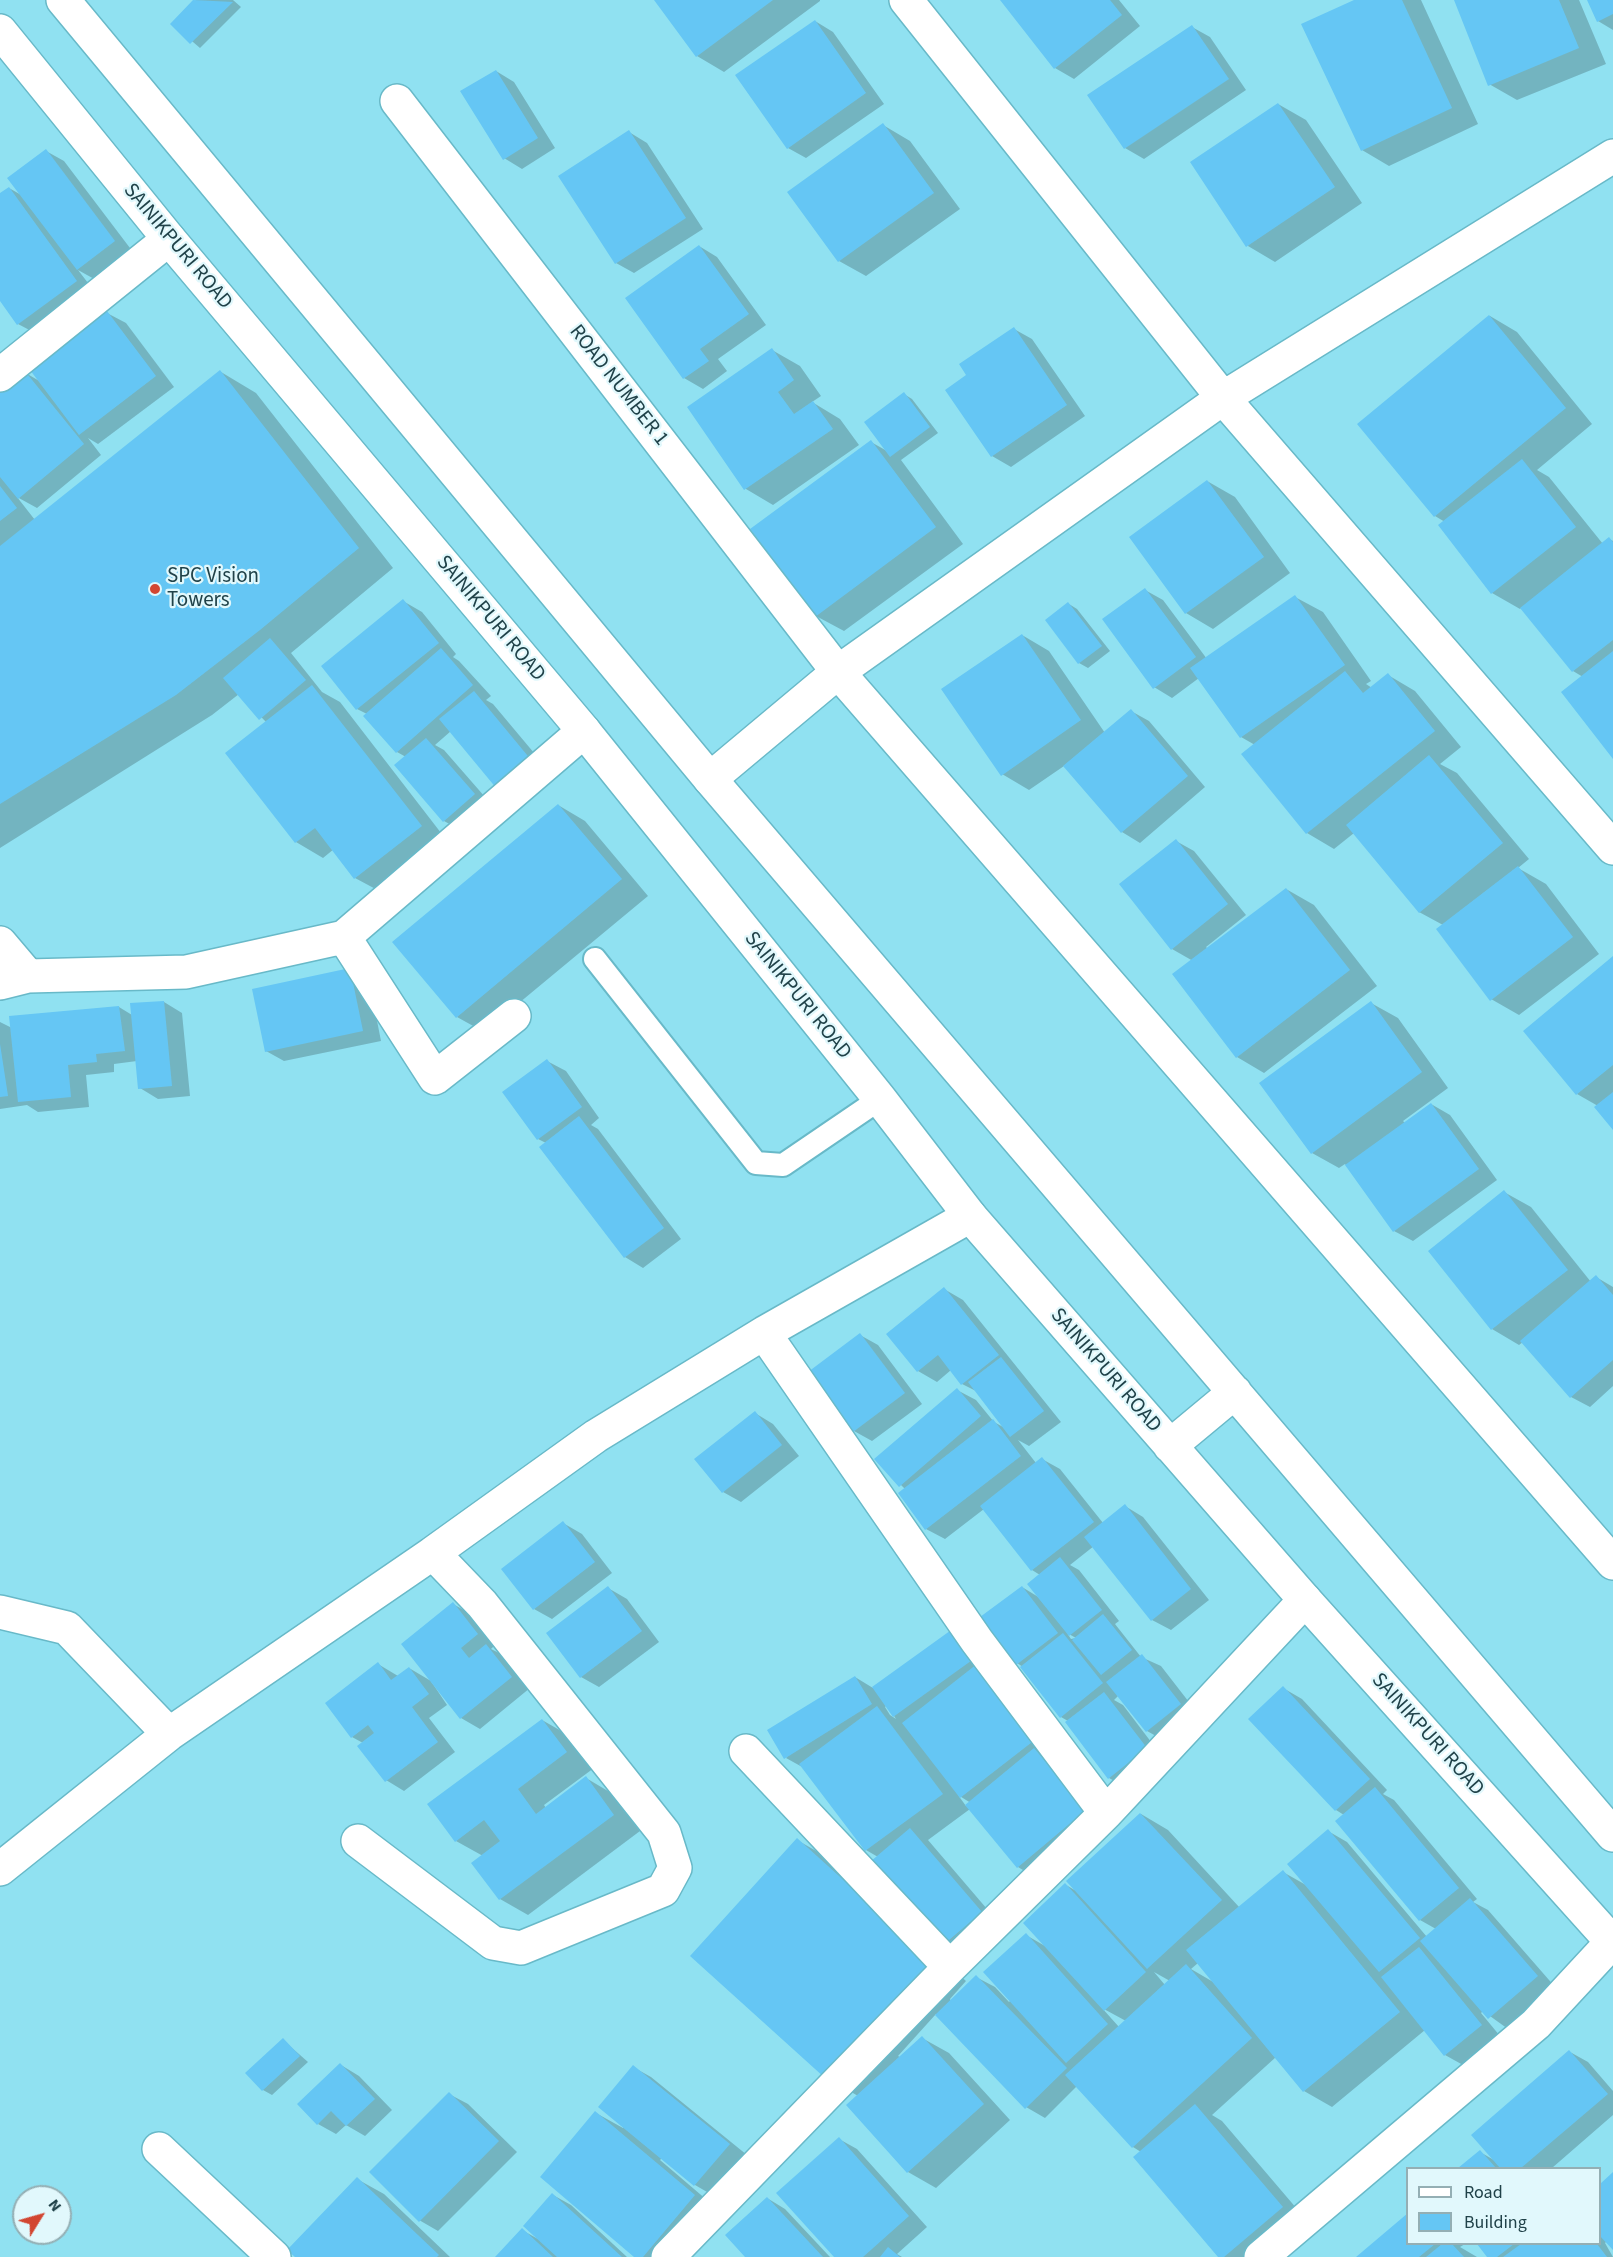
<!DOCTYPE html>
<html>
<head>
<meta charset="utf-8">
<style>
  body { margin:0 }
  #map { position:relative; width:1613px; height:2257px; overflow:hidden; background:#90e1f1; font-family:"Source Sans 3",sans-serif }
  canvas { display:block }
  .legend { position:absolute; left:1406px; top:2167px; width:195px; height:78px; box-sizing:border-box; background:#e1f8fc; border:2px solid #94afb4; margin:0; padding:8px 10px; list-style:none; font-size:18px; color:#204249 }
  .legend li { display:flex; align-items:center; gap:12px; height:30px }
  .legend b { width:30px; border:2px solid #94afb4 }
  .north { position:absolute; left:12px; top:2185px; width:60px; height:60px; box-sizing:border-box; background:#e1f8fc; border:2px solid #94afb4; border-radius:50%; rotate:53deg; font-size:16px; font-weight:700; line-height:24px; text-align:center; color:#204249 }
  .north::after { content:''; display:block; margin:auto; width:21px; height:27px; background:#d24631; clip-path:polygon(50% 0,100% 100%,50% 72%,0 100%) }
</style>
</head>
<body>
<div id="map">
<canvas width="1613" height="2257"></canvas>
<ul class="legend">
<li><b style="height:8px;background:#fff"></b>Road</li>
<li><b style="height:16px;background:#65c6f4"></b>Building</li>
</ul>
<div class="north">N</div>
</div>
<script>
const g = document.querySelector('canvas').getContext('2d');
g.lineJoin = 'round';
function fillPath(path, color) { g.fillStyle = color; g.fill(path, 'evenodd'); }
function stroke(path, color, width, dash) { g.strokeStyle = color; g.lineWidth = width; g.lineCap = dash ? 'butt' : 'round'; g.setLineDash(dash || []); g.stroke(path); }
function drawText(font, color, halo, rows, align = 'center') {
  g.font = font + ' "Source Sans 3",sans-serif'; g.lineWidth = 4.5; g.setLineDash([]); g.textBaseline = 'middle'; g.strokeStyle = halo; g.fillStyle = color; for (const [text, x, y, turn = 0] of rows) {
    g.save(); g.translate(x, y); g.rotate((+turn || 0) * Math.PI / 180); g.textAlign = isNaN(turn) ? turn : align; if (halo) g.strokeText(text, 0, 0); g.fillText(text, 0, 0); g.restore();
  }
}
fillPath(new Path2D(`
  M196,0H233L241,7L200,48L172,24Z
  M656,0H820V1L724,72L697,56Z
  M1002,0H1119L1140,26L1074,79L1055,68Z
  M1357,0H1421L1478,124L1389,166L1362,150Z
  M1455,0H1579L1606,64L1517,100L1489,84Z
  M1588,0H1613V30L1598,21Z
  M815,21L833,32L884,104L806,158L788,148Z
  M1192,27L1210,37L1246,90L1144,159L1125,148L1089,95Z
  M496,71L514,82L555,148L522,169L504,158Z
  M1278,104L1306,120L1362,203L1275,262L1248,246Z
  M883,125L910,141L960,209L866,276L839,261Z
  M629,132L647,143L703,229L634,273L616,263Z
  M46,151L64,161L133,252L96,280L78,270L95,292L37,334L18,324L0,298V195L9,188L23,196Z
  M699,246L717,257L766,325L718,359L727,371L703,389L684,378L627,298Z
  M107,313L126,323L174,387L98,444L88,438L101,455L37,508L17,497L35,520L221,372L256,393L393,568L291,653L322,692L340,702L448,842L383,893L355,878L334,849L323,858L296,842L266,722L239,694L212,715L0,848V392L24,372L41,382Z
  M1490,316L1517,332L1592,424L1537,470L1549,477L1603,544L1609,539L1613,541V756L1583,677L1573,671L1522,607L1520,609L1492,593L1440,526L1445,522L1435,516Z
  M1014,329L1032,339L1085,416L1011,467L992,456L947,390L968,375Z
  M772,350L800,366L821,396L812,402L840,419L859,445L773,505L746,489L689,408Z
  M904,394L912,399L938,433L901,460L963,544L844,631L816,616L871,442L887,451Z
  M1207,481L1235,497L1290,573L1213,629L1186,613Z
  M1145,590L1163,600L1207,659L1295,597L1323,612L1371,681L1366,684L1372,688L1388,675L1415,691L1461,747L1440,764L1457,773L1529,859L1518,868L1546,884L1599,954L1519,1015L1491,999L1443,925L1419,912L1354,833L1334,849L1307,833L1255,745L1241,737L1199,678L1172,698L1154,687Z
  M403,601L422,612L456,654L453,657L459,661L491,696L486,700L493,704L550,772L451,731L435,745L444,750L492,805L462,831L444,821L406,757L397,752L367,714L357,709L323,666Z
  M1069,604L1077,609L1110,651L1088,668L1079,663Z
  M1022,635L1049,651L1105,733L1131,711L1149,721L1205,787L1140,843L1122,832L1064,766L1029,790L1002,774Z
  M558,805L585,821L648,896L484,1032L457,1017Z
  M1176,841L1194,851L1246,915L1206,947L1208,949L1286,889L1314,905L1377,986L1264,1073L1237,1057L1193,961L1172,949Z
  M1613,958V1128L1598,1106L1577,1094Z
  M350,970L369,980L381,1041L284,1061L266,1051Z
  M164,1002L182,1013L190,1096L158,1099L140,1088L137,1061L114,1064V1072L86,1075L89,1107L38,1112L27,1105L0,1109V1022L12,1028L119,1007L132,1015Z
  M1371,1003L1398,1018L1448,1088L1403,1121L1405,1123L1431,1104L1450,1115L1497,1180L1413,1241L1394,1231L1345,1164L1339,1168L1312,1153Z
  M547,1061L566,1071L599,1118L591,1125L598,1129L681,1239L643,1268L625,1257L546,1143L538,1139Z
  M1504,1192L1531,1207L1591,1282L1596,1277L1613,1287V1386L1590,1407L1571,1397L1523,1342L1519,1345L1492,1329Z
  M944,1289L963,1300L1061,1422L1029,1446L1018,1440L1036,1463L1042,1459L1060,1469L1103,1523L1125,1506L1143,1517L1209,1600L1171,1630L1152,1620L1094,1546L1070,1565L1079,1570L1119,1621L1115,1624L1141,1657L1161,1666L1199,1715L1165,1741L1147,1731L1119,1695L1114,1700L1123,1705L1164,1759L1127,1788L1109,1778L1068,1721L1061,1717L1023,1667L1017,1663L1022,1587L1040,1598V1575L1032,1570L984,1509L945,1539L926,1529L905,1489L876,1460L957,1390L976,1400L994,1422L1005,1428L978,1392L962,1384L951,1370L937,1382L918,1371L888,1334ZM1067,1633L1076,1638L1071,1639Z
  M860,1335L878,1345L922,1404L872,1441L854,1431Z
  M755,1413L773,1424L799,1456L741,1502L723,1492Z
  M563,1523L582,1534L612,1573L552,1619L534,1609Z
  M608,1588L627,1599L659,1642L599,1687L581,1677Z
  M453,1604L471,1614L495,1645L491,1649L505,1656L530,1688L480,1729L461,1718L403,1644Z
  M954,1630L1104,1821L1036,1878L1018,1867L970,1809L928,1840L999,1923L961,1955L943,1945L878,1857L866,1850L804,1768L786,1758L855,1677L873,1688ZM887,1705L896,1719L890,1715L885,1707ZM958,1795L966,1800L971,1803L966,1806Z
  M378,1664L398,1676L409,1668L431,1681L447,1705L429,1718L455,1752L404,1791L386,1780L363,1743L352,1737Z
  M1283,1688L1302,1699L1387,1790L1383,1794L1394,1800L1477,1899L1473,1902L1488,1910L1556,1988L1508,2029L1483,2011L1481,2013L1500,2036L1463,2065L1445,2055L1425,2030L1332,2107L1304,2091L1276,2057L1212,2115L1222,2121L1309,2223L1269,2257H1220L1141,2152L1133,2147L1077,2086L1045,2118L1026,2107L936,2014L898,2056L900,2057L922,2038L949,2053L1010,2120L936,2188L908,2172L848,2105L858,2096L826,2077L797,1840L832,1860L966,1981L950,1999L951,2001L976,1977L995,1987L1009,2002L1011,2000L1026,1935L1045,1946L1066,1885L1078,1892L1141,1814L1168,1830L1240,1908L1283,1872L1306,1885L1328,1831L1347,1842L1427,1937L1436,1929L1420,1920L1337,1821L1344,1815L1336,1810L1251,1719ZM1198,1963L1215,1983L1191,1969ZM1154,1972L1170,1981L1165,1985ZM1102,2008L1126,2021L1119,2027Z
  M542,1720L570,1736L594,1768L544,1805L546,1808L586,1778L613,1794L640,1831L528,1915L500,1899L483,1856L456,1841Z
  M283,2040L308,2062L272,2095L263,2090L248,2073Z
  M1570,2052L1588,2062L1613,2091V2115L1552,2168H1461L1480,2152L1494,2160Z
  M341,2065L359,2076L392,2110L365,2136L346,2125L336,2134L318,2124Z
  M633,2067L651,2077L747,2155L714,2196L695,2185L662,2158L660,2160L721,2212L683,2257H637L596,2113L623,2128Z
  M449,2094L468,2104L517,2152L438,2231L419,2220Z
  M839,2139L857,2149L927,2227L897,2254L902,2257H836Z
  M1613,2174V2248L1607,2241L1605,2243L1613,2257H1489L1479,2244H1600V2186Z
  M357,2179L384,2194L450,2257H297Z
  M553,2195L571,2205L627,2257H497L522,2230L538,2239Z
  M767,2198L785,2209L830,2257H747Z
  M1408,2244H1465L1460,2247L1477,2257H1359Z`), '#0003');
fillPath(new Path2D(`
  M193,0L233,2L190,44L170,24Z
  M654,0H773L696,57Z
  M1000,0H1110L1122,15L1054,69Z
  M1354,0H1402L1452,108L1361,151L1301,24Z
  M1454,0H1559L1579,48L1488,86Z
  M1587,0H1613V14L1597,22Z
  M815,20L866,93L787,149L735,75Z
  M1192,25L1229,79L1124,149L1087,95Z
  M496,70L538,138L503,160L460,91Z
  M1278,103L1335,187L1246,247L1190,162Z
  M883,123L934,193L838,262L787,192Z
  M629,130L686,218L615,264L558,176Z
  M46,149L115,241L77,270L7,178Z
  M9,187L77,281L17,325L0,301V193Z
  M699,245L749,314L700,349L709,361L683,379L625,298Z
  M107,311L156,376L79,435L30,370Z
  M1489,315L1566,408L1434,517L1357,424Z
  M1014,327L1067,405L991,457L945,390L966,375L959,364Z
  M772,348L794,380L778,392L794,414L813,401L833,429L744,490L687,407Z
  M24,370L84,444L18,499L0,477V390Z
  M220,370L359,548L260,630L176,695L0,804V546Z
  M904,392L930,427L890,457L864,422Z
  M871,440L936,527L815,617L750,529Z
  M1522,459L1576,527L1491,594L1438,525Z
  M1207,480L1264,557L1185,614L1129,537Z
  M0,486L17,508L0,521Z
  M1609,537L1613,542V640L1572,672L1520,608Z
  M1145,588L1196,657L1153,689L1102,619Z
  M1295,595L1345,665L1240,738L1190,668Z
  M403,599L439,643L356,710L321,666Z
  M1068,602L1102,646L1078,664L1045,620Z
  M1022,634L1081,720L1001,776L941,689Z
  M270,638L306,680L259,720L223,678Z
  M441,648L473,685L396,753L363,716Z
  M1613,651V759L1561,692Z
  M1345,671L1363,693L1388,673L1435,731L1306,834L1241,754Z
  M312,685L422,826L354,879L315,828L295,843L225,753Z
  M474,691L532,761L497,789L439,719Z
  M1131,709L1188,776L1121,833L1063,766Z
  M426,738L475,794L443,822L394,765Z
  M1429,755L1503,843L1419,913L1346,825Z
  M558,804L622,879L456,1018L392,942Z
  M1176,839L1228,904L1171,950L1119,884Z
  M1518,866L1573,937L1490,1001L1436,929Z
  M1286,888L1350,970L1236,1058L1172,974Z
  M1613,956V1065L1576,1095L1523,1031Z
  M350,968L363,1031L265,1052L252,989Z
  M164,1001L172,1086L138,1089L130,1003Z
  M1371,1001L1422,1072L1311,1154L1259,1083Z
  M119,1006L125,1051L96,1054L97,1062L68,1065L71,1097L18,1102L9,1016Z
  M0,1044L8,1096L0,1097Z
  M547,1059L582,1107L537,1140L502,1092Z
  M1613,1092V1130L1594,1107Z
  M1431,1103L1479,1169L1393,1232L1345,1165Z
  M579,1116L664,1228L624,1258L539,1147Z
  M1504,1190L1568,1270L1491,1330L1428,1251Z
  M1596,1275L1613,1295V1360L1570,1398L1520,1341Z
  M944,1287L999,1355L961,1385L938,1355L917,1372L886,1334Z
  M860,1333L905,1393L853,1432L808,1372Z
  M1001,1357L1044,1411L1010,1437L968,1382Z
  M957,1388L981,1416L899,1487L874,1459Z
  M755,1411L782,1445L722,1493L694,1459Z
  M993,1419L1021,1456L925,1530L898,1493Z
  M1042,1457L1094,1522L1031,1571L980,1506Z
  M1125,1504L1191,1589L1151,1621L1084,1537Z
  M563,1521L595,1562L533,1610L501,1569Z
  M1060,1557L1102,1610L1069,1636L1027,1584Z
  M608,1586L642,1631L580,1678L546,1633Z
  M1022,1586L1058,1633L1016,1665L980,1617Z
  M453,1602L478,1634L461,1648L469,1658L486,1644L512,1677L460,1719L401,1644Z
  M1103,1614L1132,1650L1101,1675L1072,1640Z
  M954,1628L975,1658L893,1717L872,1687Z
  M1063,1633L1103,1683L1060,1718L1020,1667Z
  M1142,1654L1181,1704L1146,1732L1106,1682Z
  M378,1662L391,1680L409,1667L429,1694L412,1707L438,1742L385,1782L357,1746L374,1733L368,1725L351,1738L325,1703Z
  M977,1664L1036,1739L960,1798L902,1723Z
  M855,1676L872,1704L784,1759L767,1730Z
  M1283,1686L1370,1779L1335,1811L1248,1719Z
  M1104,1692L1147,1748L1108,1779L1065,1722Z
  M877,1706L943,1794L865,1851L799,1764Z
  M542,1719L567,1752L518,1789L536,1814L586,1776L614,1815L499,1900L471,1863L500,1841L484,1820L455,1842L427,1804Z
  M1034,1748L1086,1810L1017,1868L965,1805Z
  M1375,1787L1459,1888L1419,1921L1335,1821Z
  M1140,1813L1222,1900L1147,1969L1066,1881Z
  M910,1828L982,1912L942,1946L870,1862Z
  M1328,1829L1420,1938L1379,1972L1287,1864Z
  M797,1838L932,1960L825,2078L690,1956Z
  M1283,1870L1400,2012L1303,2092L1186,1950Z
  M1065,1883L1146,1972L1104,2011L1023,1923Z
  M1470,1898L1538,1976L1488,2019L1420,1941Z
  M1026,1933L1108,2024L1066,2063L983,1972Z
  M1419,1947L1482,2025L1444,2056L1381,1977Z
  M1186,1964L1252,2038L1132,2148L1065,2075Z
  M976,1975L1067,2068L1025,2109L935,2015Z
  M922,2036L984,2104L907,2173L846,2105Z
  M283,2038L300,2056L262,2091L245,2073Z
  M1569,2050L1608,2094L1521,2168H1500L1471,2135Z
  M340,2063L375,2099L346,2126L331,2111L317,2125L297,2104Z
  M633,2065L730,2144L694,2186L598,2107Z
  M449,2092L499,2141L419,2222L369,2172Z
  M1195,2104L1283,2207L1224,2257H1218L1133,2157Z
  M595,2111L695,2195L643,2257H634L540,2177Z
  M839,2137L909,2216L863,2257H834L776,2193Z
  M1480,2150L1496,2168H1458Z
  M1613,2172V2250L1600,2236V2184Z
  M357,2177L439,2255L437,2257H295L287,2250Z
  M552,2193L622,2257H557L523,2226Z
  M767,2197L823,2257H745L725,2235Z
  M1408,2213V2244H1435L1419,2257H1356Z
  M522,2228L553,2257H495Z
  M1442,2244H1452L1464,2257H1426Z
  M1477,2244H1514L1497,2257H1487Z
  M1521,2244H1597L1607,2257H1503Z
  M888,2247L900,2257H880Z`), '#65c6f4');
const lane = new Path2D(`
  M595,959L756,1163L783,1165L880,1099`);
const street = new Path2D(`
  M906,0L1223,398L1613,848
  M397,101L838,672L1613,1563
  M0,375L169,239
  M710,779L838,672L1223,398L1613,156
  M344,937L435,1078L514,1016
  M0,943L28,976
  M0,983L28,976L186,972L344,937L584,731
  M764,1333L977,1641L1106,1813
  M0,1612L67,1628L169,1734
  M746,1751L950,1967
  M358,1841L493,1943L521,1948L663,1890L675,1868L664,1833L482,1604L433,1553L596,1436L764,1333L970,1216
  M0,1869L169,1734L433,1553
  M159,2149L274,2257
  M668,2257L950,1967L1106,1813L1305,1600`);
const secondary = new Path2D(`
  M63,0L710,779L1613,1835
  M0,31L169,239L584,731L880,1099L970,1216L1305,1600L1613,1943
  M1170,1446L1235,1392
  M1261,2257L1536,2024L1612,1942`);
stroke(lane, '#68b9c8', 26);
stroke(street, '#68b9c8', 36);
stroke(secondary, '#68b9c8', 36);
stroke(lane, '#fff', 22);
stroke(street, '#fff', 33);
stroke(secondary, '#fff', 33);
for (const [x, y, r, color] of [
  [155,589,6,"#d24631"]
]) { const dot = new Path2D(); dot.arc(x, y, r, 0, 2 * Math.PI); g.fillStyle = color; g.fill(dot); stroke(dot, '#e1f8fc', 2); }
drawText('21px', '#204249', '#e1f8fc', [
  ["SAINIKPURI ROAD",177,247,50],
  ["ROAD NUMBER 1",618,386,52],
  ["SAINIKPURI ROAD",490,619,50],
  ["SAINIKPURI ROAD",797,996,51],
  ["SAINIKPURI ROAD",1105,1371,49],
  ["SAINIKPURI ROAD",1427,1735,48]
]);
drawText('21px', '#204249', '#e1f8fc', [
  ["SPC Vision",167,577],
  ["Towers",167,601]
], 'left');
</script>
</body>
</html>
